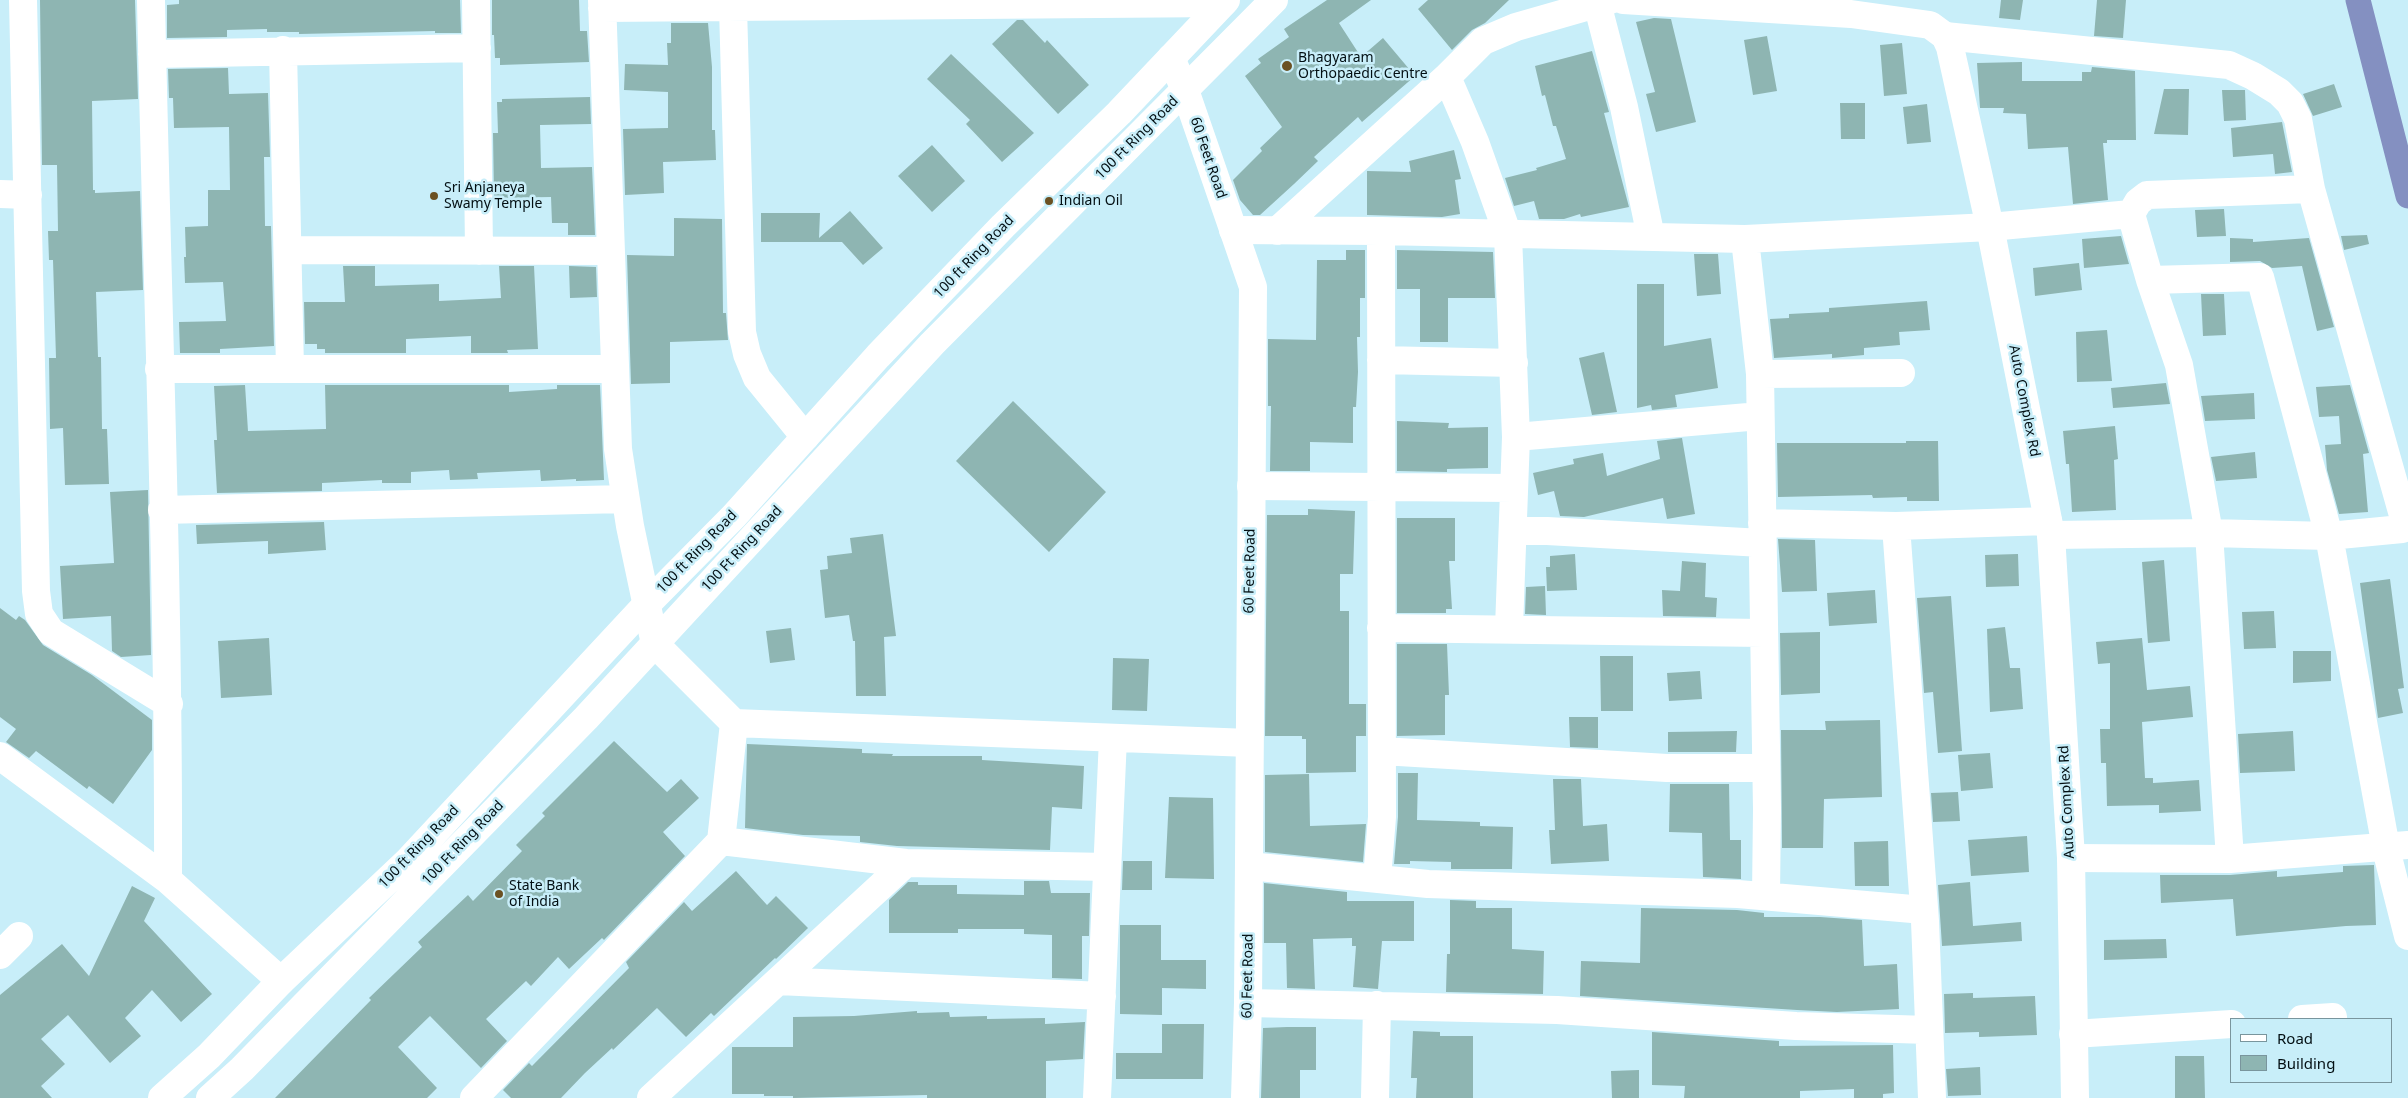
<!DOCTYPE html>
<html>
<head>
<meta charset="utf-8">
<style>
  body { margin:0 }
  #map { position:relative; width:2408px; height:1098px; overflow:hidden; background:#c8eef9; font-family:"Noto Sans",sans-serif }
  canvas { display:block }
  .legend { position:absolute; left:2230px; top:1018px; width:162px; height:65px; box-sizing:border-box; background:#c8eef9; border:1px solid #79959d; margin:0; padding:6px 9px; list-style:none; font-size:15px; color:#030f13 }
  .legend li { display:flex; align-items:center; gap:10px; height:25px }
  .legend b { width:25px; border:1px solid #79959d }
</style>
</head>
<body>
<div id="map">
<canvas width="2408" height="1098"></canvas>
<ul class="legend">
<li><b style="height:6px;background:#fff"></b>Road</li>
<li><b style="height:14px;background:#8eb5b2"></b>Building</li>
</ul>
</div>
<script>
const g = document.querySelector('canvas').getContext('2d');
g.lineJoin = 'round';
function stroke(path, color, width, dash) { g.strokeStyle = color; g.lineWidth = width; g.lineCap = dash ? 'butt' : 'round'; g.setLineDash(dash || []); g.stroke(path); }
function fillPath(path, color) { g.fillStyle = color; g.fill(path, 'evenodd'); }
function drawText(font, color, halo, rows, align = 'center') {
  g.font = font + ' "Noto Sans",sans-serif'; g.lineWidth = 5; g.setLineDash([]); g.textBaseline = 'middle'; g.strokeStyle = halo; g.fillStyle = color; for (const [text, x, y, turn = 0] of rows) {
    g.save(); g.translate(x, y); g.rotate((+turn || 0) * Math.PI / 180); g.textAlign = isNaN(turn) ? turn : align; if (halo) g.strokeText(text, 0, 0); g.fillText(text, 0, 0); g.restore();
  }
}
stroke(new Path2D(`
  M2358,0L2408,196`), '#8490c1', 25);
fillPath(new Path2D(`
  M40,0H135L138,99L92,101L93,190H95V193L140,191L143,290L96,292L98,357H101L102,429H107L109,484L65,485L63,428L50,429L49,358H56L53,260H49L48,231H58L57,165H42Z
  M179,0H460L461,33H435V31L299,34V32H267V29L227,30V37L167,38V5L179,4Z
  M492,0H579L580,31H587L589,62L500,65V58H495L494,35H492Z
  M1327,0H1371L1339,23L1361,57L1383,38L1415,76L1362,122L1358,117L1314,157L1318,161L1294,184L1260,215H1253L1240,200L1233,180L1262,151L1260,148L1282,127L1245,76L1261,63L1258,59L1289,37L1284,29Z
  M1428,0H1509L1485,23L1472,30L1452,50L1418,9Z
  M2001,0H2023L2020,20L1999,18Z
  M2097,0H2126L2123,38L2094,36Z
  M1654,18L1671,19L1696,122L1656,132L1646,94L1655,92L1636,22Z
  M1017,20H1023L1045,43L1047,40L1089,85L1058,114L992,44Z
  M671,23H708L712,67V130H715L716,160L663,162L664,193L625,195L623,129L668,128V92L624,90L625,64L668,65L667,43H671Z
  M1767,36L1777,91L1753,95L1744,40Z
  M1902,43L1907,94L1884,96L1880,45Z
  M1592,51L1609,112L1604,113L1629,207L1581,217L1580,214L1564,219H1539L1534,201L1514,206L1505,178L1537,170L1536,168L1566,159L1556,126H1553L1545,95L1542,96L1535,66Z
  M951,54L1034,133L1002,162L966,124L970,120L927,79Z
  M2022,62V81H2082V72H2091L2092,67L2135,71L2136,140H2107V143H2103L2108,200L2073,204L2068,147L2028,149L2026,114L2003,113L2004,108H1980L1977,63Z
  M228,68L229,94L268,93L270,157H264L265,226H271L274,346L220,349V353H180L179,322L226,321L223,282L185,283L184,257H186L185,227L208,226V190H230L229,127L174,128L173,98H169L168,69Z
  M2334,84L2342,107L2313,116L2303,94Z
  M2164,89H2189L2188,135L2154,134Z
  M2222,90H2245L2246,120L2224,121Z
  M590,97L591,124L540,125L541,168L592,167L595,235H568V223H552L551,197L494,198L493,133H498L497,102H502V99Z
  M1840,103H1865V139H1841Z
  M1927,104L1931,142L1907,144L1903,107Z
  M2282,122L2292,172L2275,174L2273,154L2233,157L2231,128Z
  M932,145L965,181L932,212L898,176Z
  M1454,150L1461,179L1455,180L1460,214L1442,217L1367,215V171L1411,172L1409,161Z
  M2224,209L2226,236L2197,237L2195,210Z
  M850,211L883,248L863,265L842,242H761V213H820L819,238Z
  M674,218L722,219L723,313H726L728,340L670,342V383L631,384L627,255L674,256Z
  M2367,235L2369,244L2344,250L2341,236Z
  M2121,236L2129,264L2084,268L2082,239Z
  M2230,238L2253,239V242L2309,238L2334,327L2317,331L2302,266L2272,268L2260,261L2230,262Z
  M1346,250H1365V298H1360V337H1357L1358,372L1356,407H1353V443L1310,442V471H1270L1271,406H1268V339L1316,340L1317,260H1346Z
  M1397,250L1493,252L1495,298H1448V342H1420V289H1397Z
  M1694,254H1718L1721,294L1697,296Z
  M2079,263L2082,290L2035,296L2033,268Z
  M343,266H375V286L439,284V301L501,298L499,266H534L538,349L507,350L508,353H471V336L406,339V353H325V349H317V344H305L304,302H345Z
  M569,266L596,267L597,297L570,298Z
  M1637,284H1664V346L1711,338L1718,388L1675,395L1677,407L1652,410L1651,405L1637,408Z
  M2201,294H2224L2226,335L2203,336Z
  M1927,301L1930,330L1899,332L1900,345L1864,348V355L1832,358V354L1774,358L1770,319L1789,318V314L1829,312V308Z
  M2107,330L2112,381L2077,382L2076,332Z
  M1604,352L1617,412L1592,415L1579,358Z
  M2166,383L2170,404L2113,408L2111,388Z
  M245,385L248,431L326,429L325,385H509V392L557,389V385H600L604,480L576,481V479L541,481L540,470L477,473L478,479L450,480L449,470L411,472V483H382V480L322,483V491L217,493L214,440H217L214,386Z
  M2350,385L2369,453L2363,454L2368,512L2339,514L2327,470L2325,445L2341,444L2339,416L2319,417L2316,387Z
  M2254,393L2255,419L2205,421L2201,396Z
  M1013,401L1106,492L1049,552L956,461Z
  M1397,421L1449,423L1448,428L1488,427V468L1447,469V472L1397,471Z
  M2115,426L2118,459L2114,460L2116,510L2072,512L2069,464H2066L2063,431Z
  M1682,438L1695,514L1667,519L1663,498L1584,517L1560,516L1554,491L1538,495L1533,473L1574,464L1573,459L1603,453L1607,476L1660,459L1657,441Z
  M1906,441H1938L1939,501H1907V497L1873,498L1872,495L1778,497L1777,443H1906Z
  M2255,452L2257,478L2216,481L2211,457Z
  M148,490L151,655L121,657L112,651L111,616L63,619L60,566L114,563L110,492Z
  M1308,509L1355,511L1353,574H1340V611H1349V704H1366V736H1356V772L1306,773V739H1302V736H1265L1267,515H1308Z
  M1397,518H1455V561H1449L1452,609H1446V613H1397Z
  M324,522L326,550L268,554V541L197,544L196,525Z
  M883,534L896,636L884,637L886,696H856L855,641H853L849,615L825,618L820,570L828,569L827,556L852,553L850,538Z
  M1778,539L1815,540L1817,591L1782,592Z
  M1575,554L1577,590L1547,591L1546,567H1550V556Z
  M2018,554L2019,586L1986,587L1985,555Z
  M2164,560L2170,641L2148,643L2142,562Z
  M1682,561L1706,563L1705,597L1717,598L1716,617L1663,616L1662,590L1680,591Z
  M2390,579L2404,688L2398,689L2403,713L2378,718L2360,583Z
  M1545,586L1546,615L1525,614L1526,587Z
  M1875,590L1877,623L1829,626L1827,593Z
  M1951,596L1962,751L1938,753L1933,692L1924,693L1917,598Z
  M0,608L16,620L19,616L25,620L43,645L92,675L152,720V750L113,804L89,786L87,789L36,751L29,758L6,742L16,729L0,717Z
  M2274,611L2276,648L2244,649L2242,612Z
  M2005,627L2010,668H2020L2023,709L1990,712L1987,629Z
  M791,628L795,660L770,663L766,631Z
  M1820,632V693L1781,695L1780,633Z
  M269,638L272,695L221,698L218,641Z
  M2142,638L2147,690L2190,686L2193,717L2142,722L2145,778H2153V783L2199,780L2201,811L2159,813V805L2107,806L2106,763H2101L2100,729H2110V663L2098,664L2096,642Z
  M1397,644H1447L1449,695H1445V735L1397,736Z
  M2293,651H2331V681L2293,683Z
  M1600,656H1633V711H1601Z
  M1113,658L1149,659L1147,711L1112,710Z
  M1700,671L1702,699L1669,701L1667,673Z
  M1569,717H1598V748L1570,747Z
  M1880,720L1882,797L1824,799L1823,848H1782L1781,730H1826L1825,721Z
  M1737,731L1736,752H1668V732Z
  M2293,731L2295,771L2240,773L2238,734Z
  M614,741L667,792L681,779L699,798L663,832L685,856L604,940L602,938L569,969L558,957L531,986L526,981L486,1019L507,1041L481,1068L430,1016L398,1047L437,1088L427,1098H275L371,1000L369,998L422,947L418,942L468,895L473,901L522,851L516,845L545,816L542,813Z
  M747,744L862,749V753L893,754L892,756H982V760L1084,766L1082,809L1052,807L1050,850L897,846L860,842V836L803,835L745,828Z
  M1990,753L1993,788L1961,791L1958,755Z
  M1398,773H1418L1417,820L1480,822V826L1513,827L1512,869H1451V862L1410,861V864H1394L1398,817Z
  M1309,774L1310,826L1366,824L1363,862L1265,852V775Z
  M1553,779H1581L1583,826L1607,824L1609,861L1551,864L1549,830H1555Z
  M1670,784H1729L1730,840H1741V879L1703,877L1702,833L1669,832Z
  M1958,792L1960,821L1933,822L1931,793Z
  M1169,797L1213,798L1214,879L1165,878Z
  M2027,836L2029,872L1971,876L1968,840Z
  M1888,841L1889,886H1855L1854,842Z
  M1123,861H1152V890H1122Z
  M2374,865L2376,925L2346,926L2236,936L2233,899L2161,903L2160,875H2230L2277,871V877L2343,872V866Z
  M736,871L767,905L776,896L808,928L776,959L775,958L714,1016L711,1013L686,1037L657,1008L613,1050L612,1048L585,1073L561,1098H511L503,1090L529,1063L532,1066L629,968L626,962L684,902L692,911Z
  M1024,881H1049L1051,893H1090L1089,936H1082V979L1052,978V935L1024,934V929H958V933H889V900L908,882H918V885H957V894L1024,895Z
  M1970,882L1973,926L2021,922L2022,941L1942,946L1938,885Z
  M1264,883L1347,892V901H1414V941H1382L1378,989L1353,987L1356,946H1352V938L1313,939L1315,989L1287,988L1286,943H1264Z
  M132,886L155,898L144,921L212,994L181,1022L152,990L125,1018L141,1036L110,1063L68,1015L41,1039L65,1064L41,1086L52,1098H0V995L62,944L89,976Z
  M1450,900L1476,901V908H1512V949L1544,951L1543,994L1446,992L1447,954H1450Z
  M1641,908L1737,910L1764,913V917H1820L1862,920L1864,966L1897,964L1899,1009L1837,1012L1797,1010L1580,996L1581,961L1640,963Z
  M1120,925H1161V960H1206V989L1162,988V1015L1120,1014Z
  M2166,939L2167,958L2104,960V940Z
  M1973,993V998L2035,996L2037,1035L1979,1037V1032L1945,1033L1944,994Z
  M917,1011V1013L949,1012L950,1017L987,1016V1019L1045,1018V1024L1085,1022L1083,1059L1046,1061V1098H927V1095L793,1098V1096H764V1094H732V1047H793V1017L854,1016Z
  M1162,1024H1204L1203,1079H1116V1053H1162Z
  M1287,1027H1316V1070H1300V1098H1261L1263,1028Z
  M1413,1031L1440,1032V1036H1473V1098H1416L1417,1078H1411Z
  M1652,1032L1779,1041V1046L1893,1045L1894,1093L1883,1094V1098H1854V1089L1800,1091V1098H1684L1685,1086L1652,1085Z
  M2175,1056H2204L2205,1098H2175Z
  M1980,1067L1981,1095L1948,1096L1946,1069Z
  M1639,1070V1098H1612L1611,1071Z`), '#8eb5b2');
stroke(new Path2D(`
  M23,0L36,591L39,614L51,632L169,704
  M151,0C157,293 169,586 168,880
  M476,0L479,251
  M602,0L618,449L630,526L655,644L734,723L1249,743
  M1597,3L1624,107L1651,237
  M733,7L742,332L747,354L757,378L805,437
  M602,8L1223,3
  M1945,36L2229,65L2253,76L2279,92L2290,103L2298,119L2311,189L2406,526L2402,529L2329,536L2209,533L2051,535
  M283,50L290,369
  M152,54L477,48
  M1447,77L1475,142L1508,235L1516,437L1509,628
  M0,194L28,195
  M1233,230L1381,231L1745,239L1990,227L2131,214
  M1277,231L1447,77L1483,41L1516,27L1610,0
  M1745,239L1760,374L1767,809L1766,896
  M288,250L611,251
  M2150,280L2260,277L2329,536L2387,853L2408,936
  M1381,360L1514,363
  M159,369H615
  M1760,374L1901,373
  M1516,437L1760,416
  M1251,486L1514,488
  M162,510L625,499
  M1762,523L1896,526L2048,521
  M1896,526L1925,921L1932,1098
  M1513,531H1547L1762,543
  M1381,628L1764,633
  M1382,751L1667,768H1766
  M0,756L168,880L281,981
  M721,841L906,863L1107,867
  M2071,858L2230,859L2408,845
  M2230,859L2209,533L2179,365L2150,280L2131,214L2138,202L2147,195L2311,189
  M1249,866L1428,884L1738,894L1924,910
  M1377,879L1382,817L1381,231
  M0,955L19,936
  M778,981L1102,996
  M1248,1003L1557,1010L1796,1026L1929,1030
  M2302,1019L2333,1017
  M2073,1034L2232,1024
  M474,1098L721,841L734,723
  M651,1098L906,863
  M1097,1098L1113,738
  M1375,1098L1377,1005`), '#fff', 28);
stroke(new Path2D(`
  M1623,0L1851,14L1930,25L1945,36L1950,47L1990,227L2051,535L2071,858L2075,1098
  M1171,58L1185,90L1253,287L1248,1003L1245,1098`), '#fff', 28);
stroke(new Path2D(`
  M162,1098L209,1056L281,981L407,862L647,604L734,516L878,356L1003,226L1119,113L1226,0
  M210,1098L242,1069L586,718L932,344L1274,0`), '#fff', 28);
for (const [x, y, r, color] of [
  [1287,66,6,"#6b5122"],
  [434,196,5,"#6b5122"],
  [1049,201,5,"#6b5122"],
  [499,894,5,"#6b5122"]
]) { const dot = new Path2D(); dot.arc(x, y, r, 0, 2 * Math.PI); g.fillStyle = color; g.fill(dot); stroke(dot, '#c8eef9', 2); }
drawText('14px', '#030f13', '#c8eef9', [
  ["Bhagyaram",1298,58],
  ["Orthopaedic Centre",1298,74],
  ["Sri Anjaneya",444,188],
  ["Swamy Temple",444,204],
  ["Indian Oil",1059,201],
  ["State Bank",509,886],
  ["of India",509,902]
], 'left');
drawText('14px', '#030f13', '#c8eef9', [
  ["100 Ft Ring Road",1137,138,-45],
  ["60 Feet Road",1208,158,71],
  ["100 ft Ring Road",974,257,-46],
  ["Auto Complex Rd",2024,401,79],
  ["100 Ft Ring Road",742,549,-47],
  ["100 ft Ring Road",697,552,-46],
  ["60 Feet Road",1250,571,-89],
  ["Auto Complex Rd",2067,802,-93],
  ["100 Ft Ring Road",463,843,-46],
  ["100 ft Ring Road",419,847,-46],
  ["60 Feet Road",1248,976,-89]
]);
</script>
</body>
</html>
